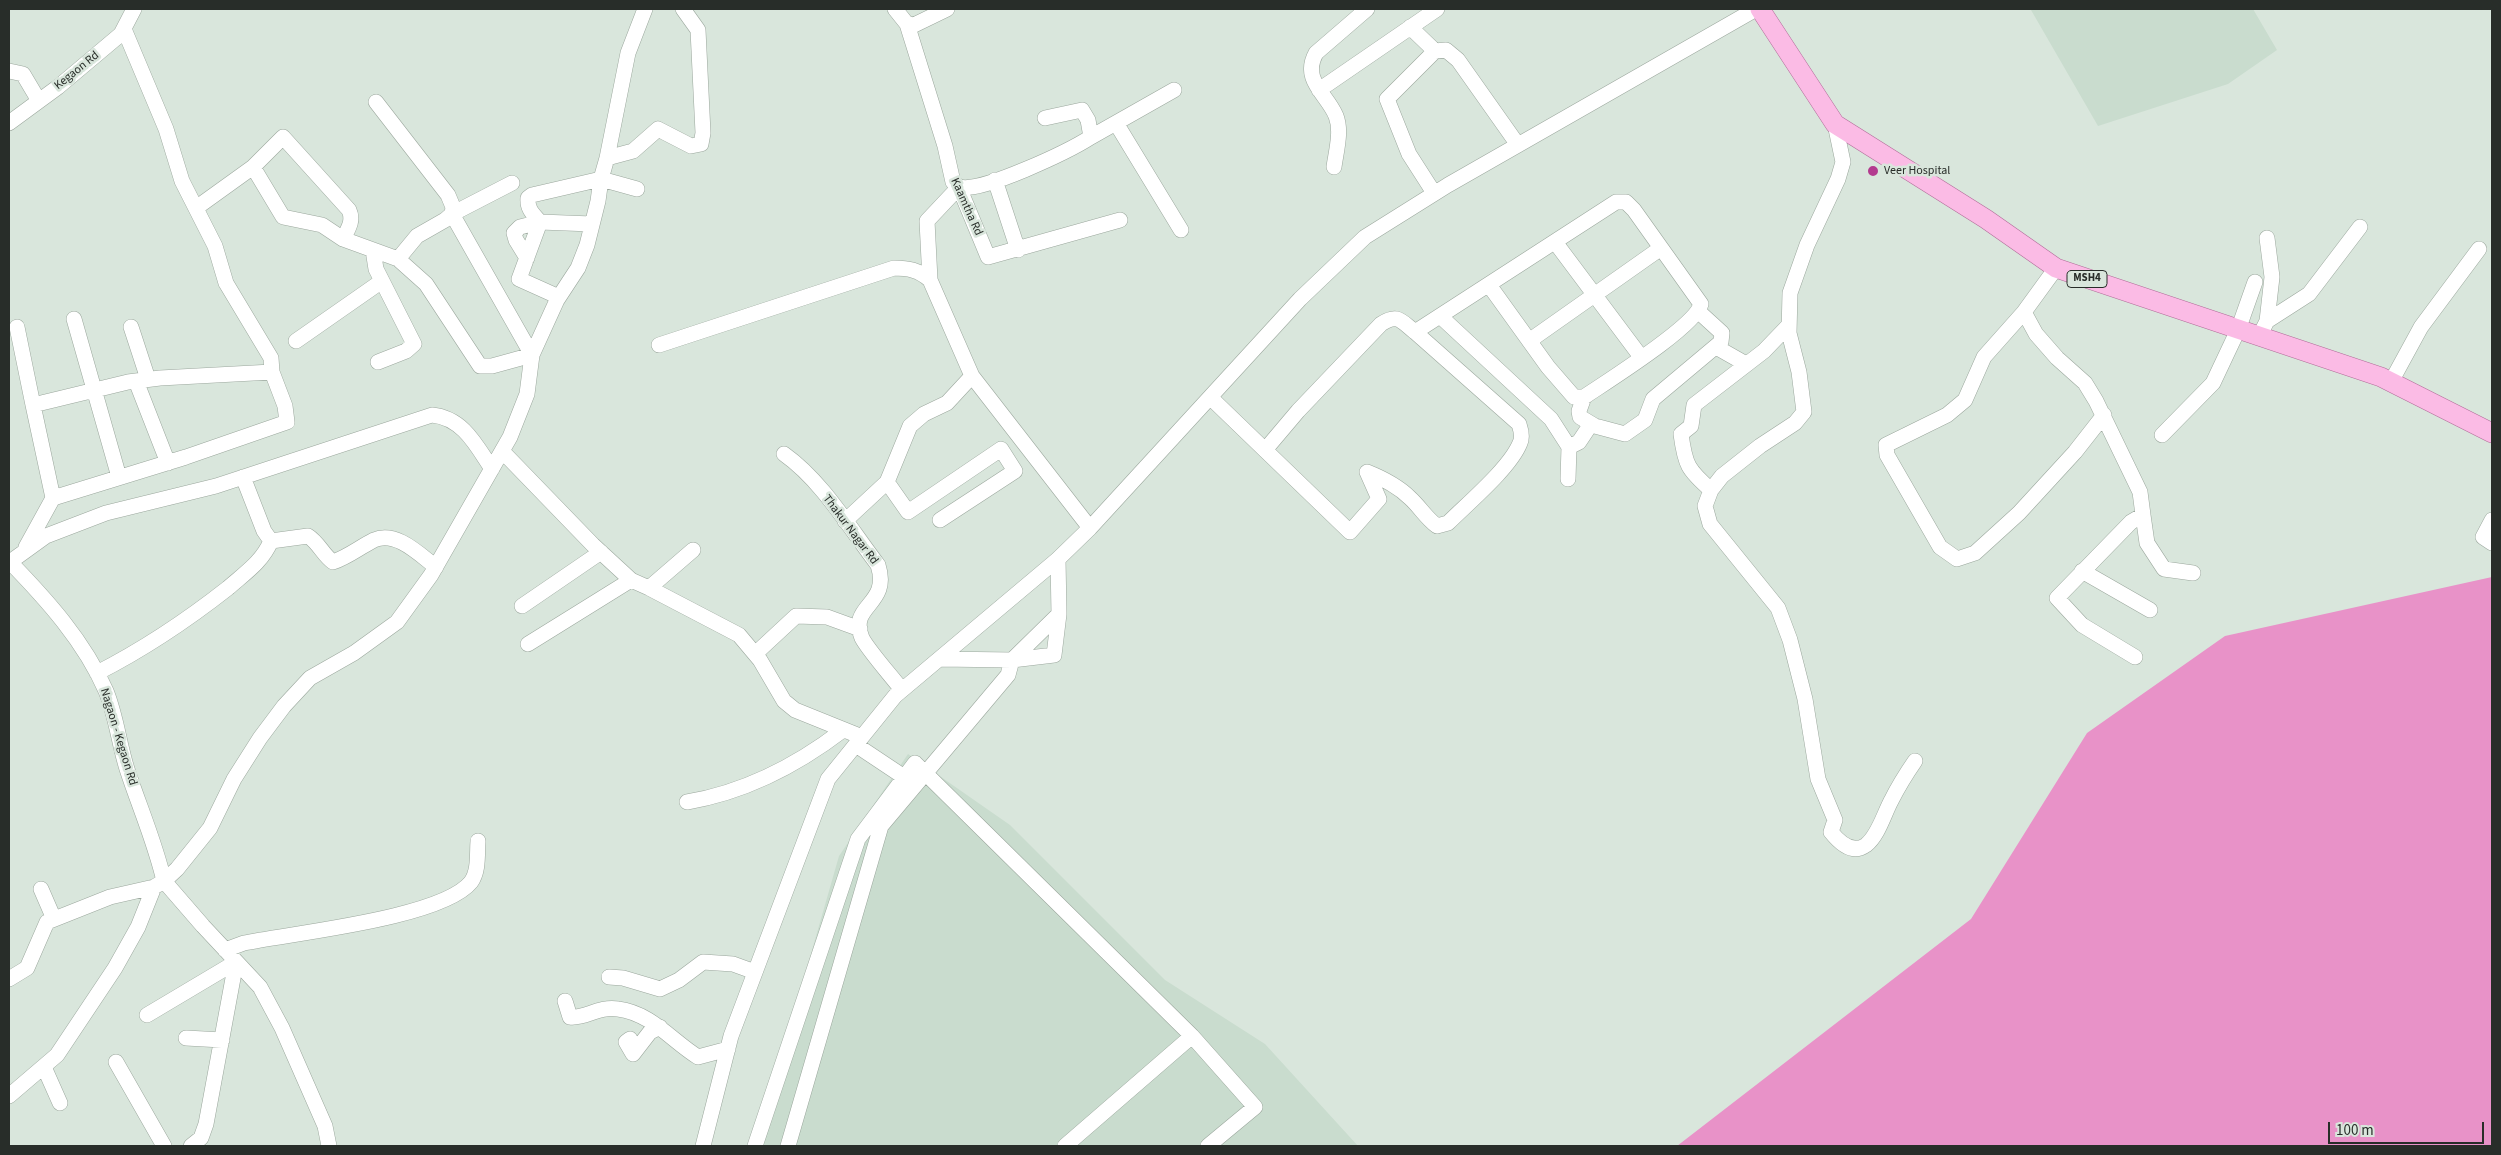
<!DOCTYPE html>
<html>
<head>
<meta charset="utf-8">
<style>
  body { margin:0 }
  #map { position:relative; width:2501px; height:1155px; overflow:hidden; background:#d9e6dc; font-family:"Source Sans 3",sans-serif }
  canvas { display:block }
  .frame { position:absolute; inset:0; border:10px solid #282d29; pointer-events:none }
  .scale { position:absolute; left:2328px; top:1122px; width:156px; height:22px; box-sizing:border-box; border:2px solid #282d29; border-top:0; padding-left:6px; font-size:15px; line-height:18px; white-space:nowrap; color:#282d29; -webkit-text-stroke:4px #d9e6dc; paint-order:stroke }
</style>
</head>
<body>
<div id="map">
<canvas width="2501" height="1155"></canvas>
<div class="frame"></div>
<div class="scale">100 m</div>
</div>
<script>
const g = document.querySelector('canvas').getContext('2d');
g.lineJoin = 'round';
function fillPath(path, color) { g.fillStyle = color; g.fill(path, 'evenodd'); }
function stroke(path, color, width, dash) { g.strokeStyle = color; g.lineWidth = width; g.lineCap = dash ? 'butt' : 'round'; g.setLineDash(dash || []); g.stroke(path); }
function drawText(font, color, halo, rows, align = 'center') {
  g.font = font + ' "Source Sans 3",sans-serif'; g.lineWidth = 5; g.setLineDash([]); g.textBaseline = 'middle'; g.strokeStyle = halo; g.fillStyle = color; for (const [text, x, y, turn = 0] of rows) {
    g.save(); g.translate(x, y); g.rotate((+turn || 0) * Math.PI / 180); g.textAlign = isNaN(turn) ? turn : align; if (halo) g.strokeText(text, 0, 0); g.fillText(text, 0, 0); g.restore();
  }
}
fillPath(new Path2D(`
  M2033,9H2253L2277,50L2228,84L2098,126L2031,10Z
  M908,754L1010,825L1165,980L1265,1044L1358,1146H756L839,856Z`), '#c9dcce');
fillPath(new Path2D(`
  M2492,577V1146H1677L1971,919L2087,733L2225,636Z`), '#e892c8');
const minor = new Path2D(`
  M895,9L907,24L914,25L947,9
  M907,24L945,146L953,182L959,187L988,257L1120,220
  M1410,27L1435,51L1387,99L1409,154L1434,193
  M124,29L166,129L182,181L215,246L226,283L271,358L272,372L160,378L128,382L33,405L53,498L186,457L287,422L285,406L272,372
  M1435,51L1446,50L1458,60L1518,145
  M9,71L23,74L39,101
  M1319,90L1437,9
  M376,102L448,195L453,207L452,214L445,220L417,236L398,259
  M9,123L58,87L121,34L134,9
  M1116,123L1181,230
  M1835,124L1843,162L1838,179L1807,245L1790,293L1789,333L1799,372L1804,412L1795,423L1760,446L1722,476L1711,490L1705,506L1710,524L1778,608L1790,640L1805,699L1818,779L1835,820L1831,832C1839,842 1852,855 1866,845C1878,836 1884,814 1891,801C1898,787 1906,774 1915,761
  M1091,137L1174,90
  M607,158L633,151L658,129L691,146L701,144L703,133L698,30L683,9
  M253,167L283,137L349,210C354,221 348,229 343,239
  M1334,167C1336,152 1342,131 1336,116C1327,94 1301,80 1316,53L1367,9
  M995,180L1018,250
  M196,208L253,167L283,217L322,225L343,239L398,259L426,284L480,366H492L532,355L452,214L512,183
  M1555,242L1641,357
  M373,250L376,269L414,344L406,351L378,362
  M527,258L516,240L514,233L520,227L540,222C533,214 527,209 528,198L532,195L601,179L637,189
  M2056,268L2024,312L1984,357L1965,400L1947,415L1886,445L1887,455L1940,547L1957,559L1975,553L2019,513L2075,452L2104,415
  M559,297L519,279L540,222L592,224
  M2024,312L2036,334L2057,358L2085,383L2096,401L2140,492L2143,515L2131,522L2057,598L2082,625L2135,657
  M1440,316L1551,419L1569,447L1568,479
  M74,319L119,477
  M2267,321L2272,277L2267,238
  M17,327L33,405
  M131,327L148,379
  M1415,332L1616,202H1626L1634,210L1701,304C1696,326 1606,382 1584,397H1574L1548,367L1489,285
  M2259,337L2267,321L2309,294L2360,227
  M296,341L382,281
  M1529,341L1661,248
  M659,345L894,268C908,268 919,270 930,280
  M1716,347L1746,364
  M972,376L1090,528
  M136,381L168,463
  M2391,382L2421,327L2479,249
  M1584,397L1579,411L1580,417L1595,426L1625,434L1645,420L1653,399L1721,342L1722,333L1699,312
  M1211,398L1350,532L1379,499L1367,472C1382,478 1398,486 1410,498C1420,507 1426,518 1437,526L1448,523C1468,503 1510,468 1520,443C1523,437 1521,430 1519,424L1415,332C1401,321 1398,313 1381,324L1298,411L1265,450
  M2162,435L2213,383L2238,330L2255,282
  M1569,447L1579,442L1591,424
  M502,451L593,545L631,580L649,588L693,550
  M784,454C822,481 849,527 878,565C891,606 848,604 862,638C868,650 893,678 902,690
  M243,477L264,531L271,541L308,536C319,543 323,555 333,562C348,557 360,547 374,540C396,530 420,555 436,567
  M887,482L908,512L1001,449L1015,471L940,520
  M1711,490C1688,470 1685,465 1681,434L1691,426L1694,405L1764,351L1788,326
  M2143,515L2147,543L2164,569L2193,573
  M2492,520L2483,537L2492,543
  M845,521L887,482L910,426L924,414L947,403L972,376L930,280L927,221L959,187C982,193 1069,151 1091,137L1088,120L1082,110L1045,118
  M26,547L53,498
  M9,561C47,600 84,641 106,691C116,715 119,744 127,769C139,806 155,842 164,881L177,869L210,828L234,779L260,738L284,706L310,678L354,653L397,622L431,575L510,437L527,394L532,355L557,300L578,268L587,245L598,201L601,179L607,158L628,53L645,9
  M10,562L46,536L106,513L216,486L432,415C463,418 476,445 492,469
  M2082,571L2150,610
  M649,588L739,635L760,660L784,701L795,710L862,737
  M522,606L601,552
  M528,644L631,580
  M755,654L796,616L827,617L860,629
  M939,659L1012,660L1054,655L1059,614L1058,559
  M97,673C144,649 186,621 228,588C245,573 262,562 271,541
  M856,745L904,777
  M687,802C746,792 796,766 843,730
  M41,889L54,919
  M225,950L244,943C293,933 442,918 471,882C479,871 477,854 478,841
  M609,977L623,978L660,989L679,980L703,962L733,964L755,972
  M9,979L27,968L47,922L110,897L154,887
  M565,1001L570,1017C585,1019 598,1006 618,1009C651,1013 672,1041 698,1057L728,1049
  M147,1015L236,962
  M186,1038L222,1040
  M630,1039L626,1042L633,1054L650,1032L660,1027
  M116,1062L164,1146
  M44,1067L60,1103
  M9,1096L57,1055L115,968L138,927L154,887L164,881L203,926L260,987L282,1028L325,1126L329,1146
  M191,1146L201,1138L206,1124L236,962
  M703,1146L731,1036L828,779L895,696L1058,559L1090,528L1300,299L1365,237L1448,185L1756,9
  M755,1146L858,839L915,763L1192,1036L1255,1107L1208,1146
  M788,1146L881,826L1008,675L1012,660L1059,614
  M1065,1146L1192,1036`);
const major = new Path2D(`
  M1760,9L1835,124L1986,219L2056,268L2381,377L2492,433`);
stroke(minor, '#9ba79d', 16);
stroke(major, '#b06c98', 20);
stroke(minor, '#fff', 15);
stroke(major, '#fbbbe5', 19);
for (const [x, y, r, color] of [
  [1873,171,6,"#b33b8f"]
]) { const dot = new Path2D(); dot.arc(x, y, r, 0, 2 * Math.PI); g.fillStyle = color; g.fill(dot); stroke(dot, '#d9e6dc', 2); }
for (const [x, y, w] of [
  [2087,279,40]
]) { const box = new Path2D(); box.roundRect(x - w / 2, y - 8.5, w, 17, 4); g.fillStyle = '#d9e6dc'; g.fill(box); stroke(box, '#282d29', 1); }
drawText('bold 11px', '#282d29', null, [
  ["MSH4",2087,279]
]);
drawText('12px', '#282d29', '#d9e6dc', [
  ["Kegaon Rd",77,71,-39],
  ["Kaamtha Rd",966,207,66],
  ["Thakur Nagar Rd",850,530,53],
  ["Nagaon - Kegaon Rd",118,737,73]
]);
drawText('12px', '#282d29', '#d9e6dc', [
  ["Veer Hospital",1884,171]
], 'left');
</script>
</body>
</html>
